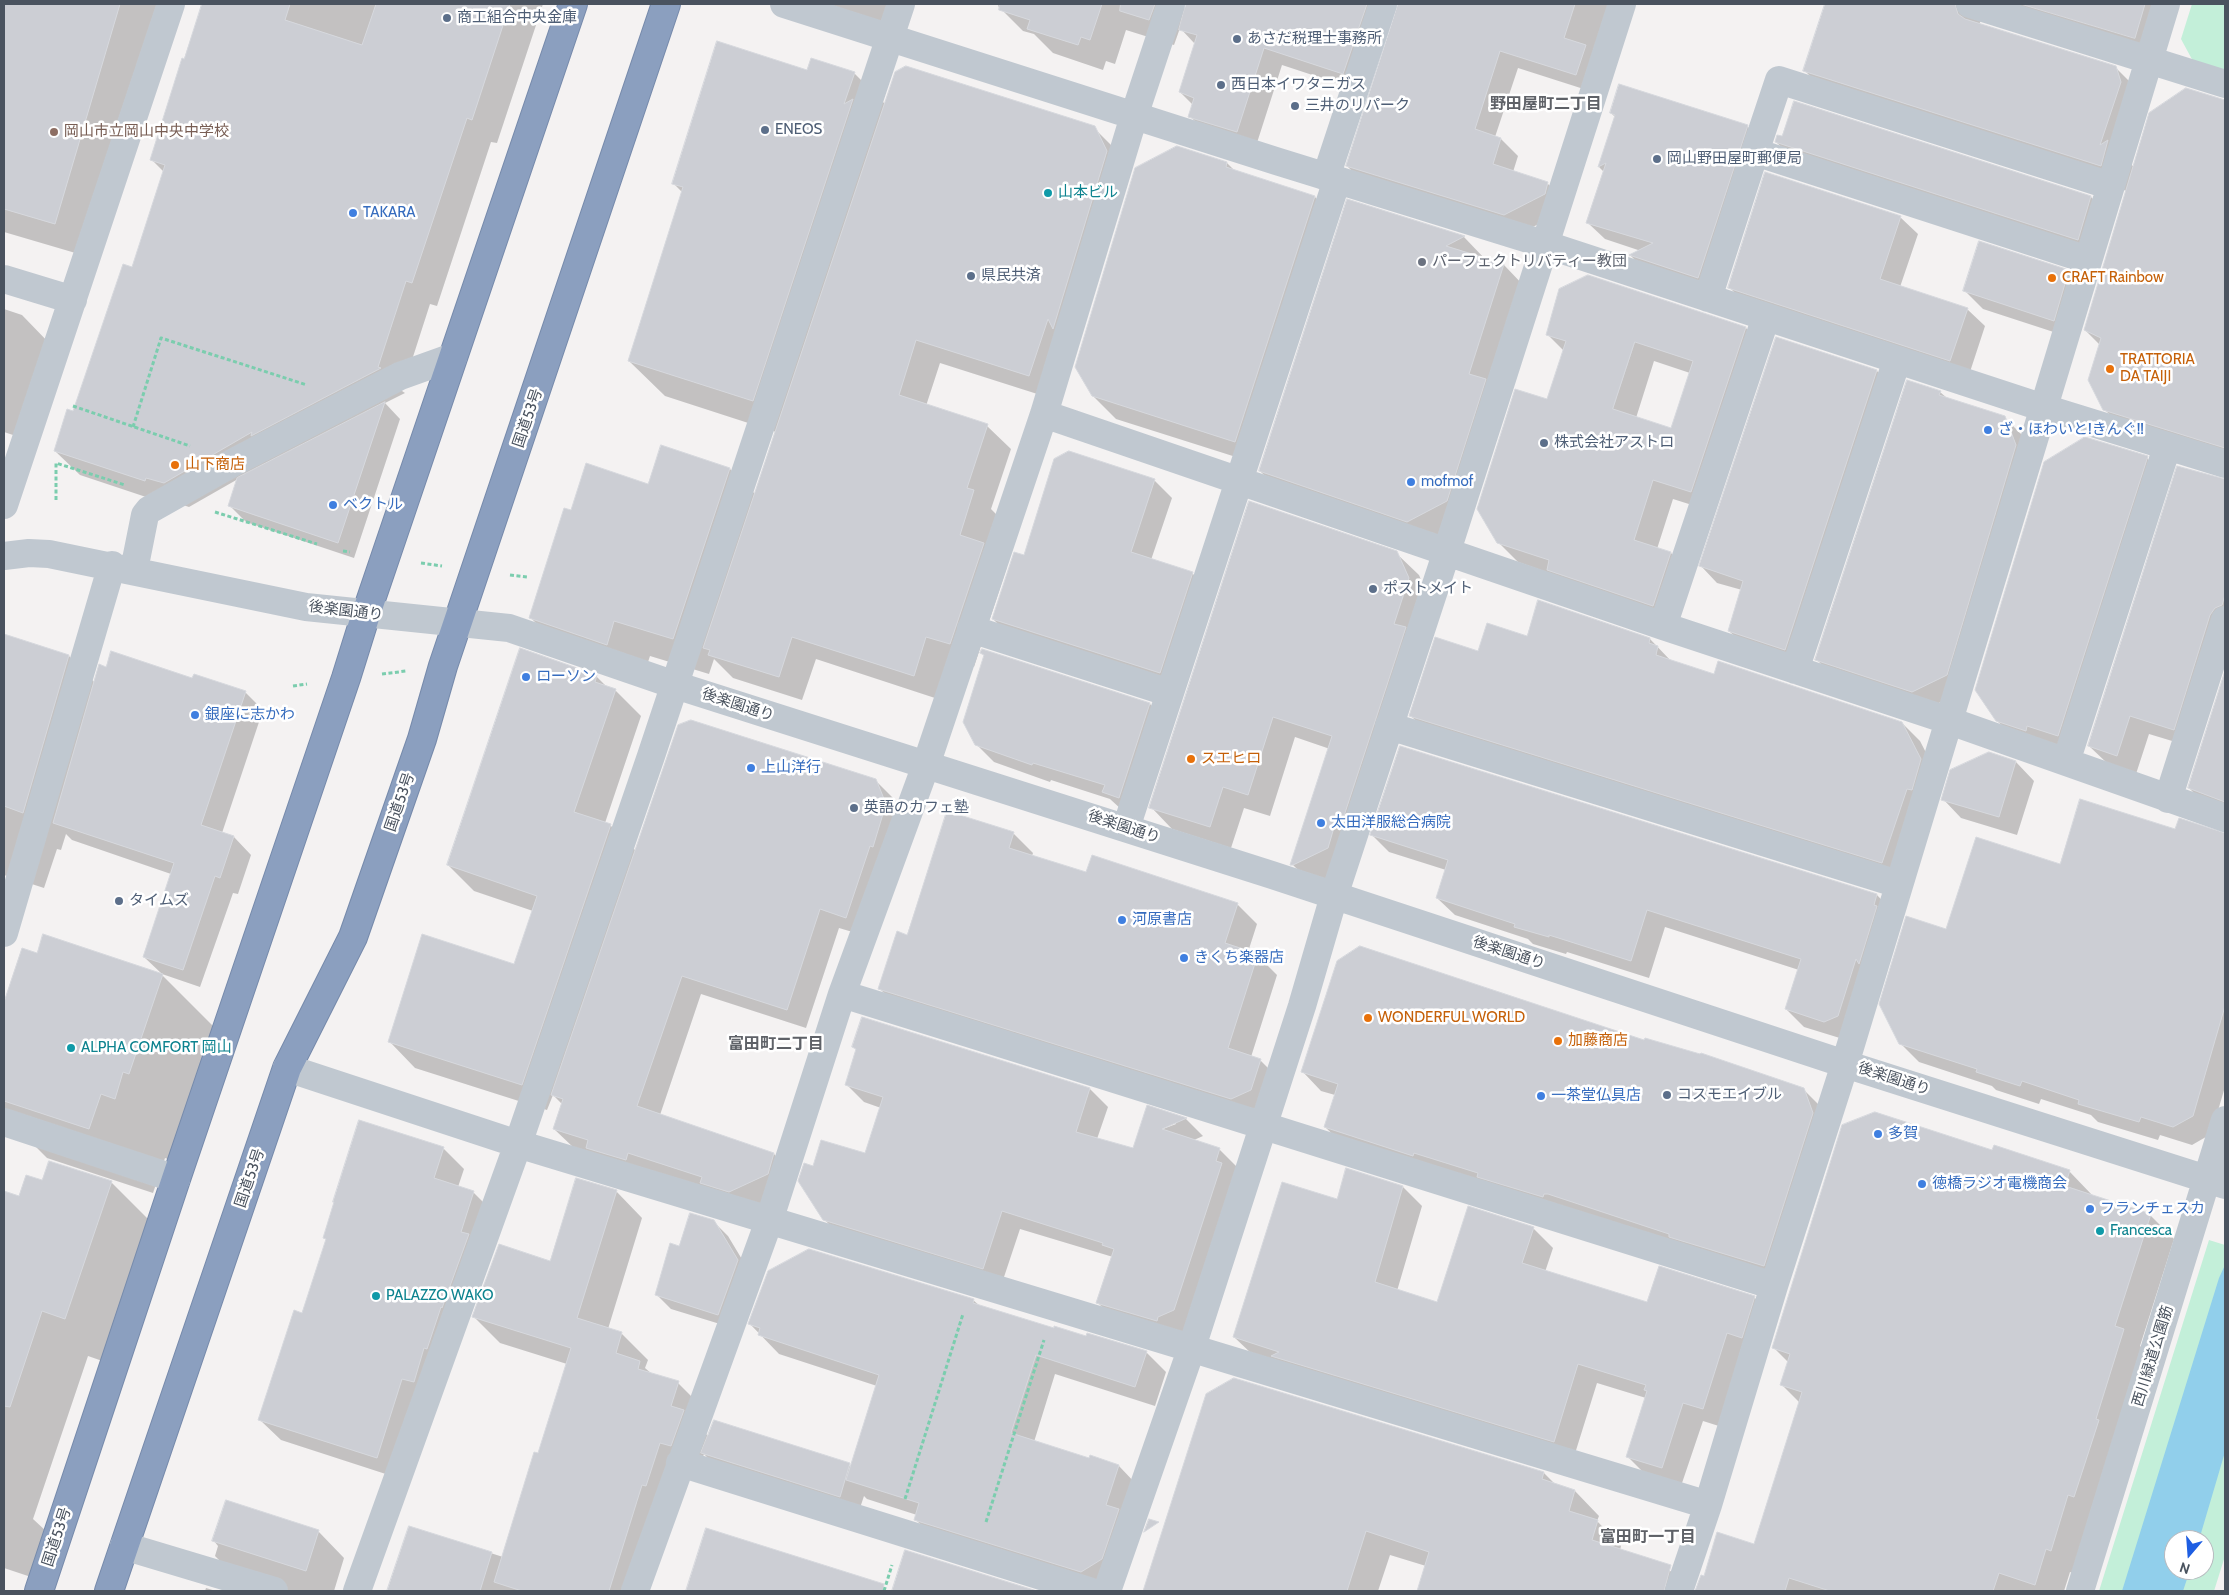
<!DOCTYPE html>
<html>
<head>
<meta charset="utf-8">
<style>
  body { margin:0 }
  #map { position:relative; width:2229px; height:1595px; overflow:hidden; background:#f4f2f2; font-family:Cabin,sans-serif }
  canvas { display:block }
  .frame { position:absolute; inset:0; border:5px solid #4a535f; pointer-events:none }
  .north { position:absolute; left:2164px; top:1530px; width:50px; height:50px; box-sizing:border-box; background:#fff; border:1px solid #b7babf; border-radius:50%; rotate:198deg; font-size:14px; font-weight:700; line-height:20px; text-align:center; color:#4a535f }
  .north::after { content:''; display:block; margin:auto; width:18px; height:22px; background:#1e5ee2; clip-path:polygon(50% 0,100% 100%,50% 72%,0 100%) }
</style>
</head>
<body>
<div id="map">
<canvas width="2229" height="1595"></canvas>
<div class="frame"></div>
<div class="north">N</div>
</div>
<script>
const g = document.querySelector('canvas').getContext('2d');
g.lineJoin = 'round';
function fillPath(path, color) { g.fillStyle = color; g.fill(path, 'evenodd'); }
function stroke(path, color, width, dash) { g.strokeStyle = color; g.lineWidth = width; g.lineCap = dash ? 'butt' : 'round'; g.setLineDash(dash || []); g.stroke(path); }
function drawText(font, color, halo, rows, align = 'center') {
  g.font = font + ' Cabin,"Noto Sans JP",sans-serif'; g.lineWidth = 5; g.setLineDash([]); g.textBaseline = 'middle'; g.strokeStyle = halo; g.fillStyle = color; for (const [text, x, y, turn = 0] of rows) {
    g.save(); g.translate(x, y); g.rotate((+turn || 0) * Math.PI / 180); g.textAlign = isNaN(turn) ? turn : align; if (halo) g.strokeText(text, 0, 0); g.fillText(text, 0, 0); g.restore();
  }
}
fillPath(new Path2D(`
  M2192,4H2225V72L2194,63L2181,39Z
  M2209,1240L2225,1245V1556L2214,1591H2099ZM2174,1540H2204V1570H2174Z`), '#c3efd9');
fillPath(new Path2D(`
  M2225,1265V1452L2199,1540H2174V1570H2190L2183,1591H2122L2219,1278Z`), '#91cfeb');
fillPath(new Path2D(`
  M4,4H163L89,257L4,232Z
  M203,4H543L497,143L491,142L437,306L430,304L402,391L405,393L385,403L400,419L354,558L246,522L230,506L238,479L189,507L171,501L170,505L80,475L55,451L74,413L133,269L164,172L151,159Z
  M817,4H912L903,32Z
  M999,4H1181L1187,10V4H1399L1390,9L1361,91L1282,65L1255,149L1207,134L1190,116L1193,105L1180,92L1195,44L1180,28L1174,45L1126,30L1115,64L1106,61L1103,70L1053,53L1034,34L1023,31L998,6Z
  M1458,4H1612L1593,92L1518,68L1495,137L1501,139L1518,156L1513,172L1548,184L1565,201L1562,212L1523,232L1365,184L1347,166L1442,53Z
  M1827,4H2177L2159,62L1984,16L1979,24L2115,67L2140,92L2127,161L2134,167L2186,90L2225,102V460L2123,428L2104,409L2100,345L2085,330L2127,191L1829,95L1805,71Z
  M808,72L854,73L885,104L1094,128L1118,152L1053,399L940,363L926,406L987,426L1011,449L991,509L997,515L987,547L1007,567L974,667L950,659L938,699L816,659L802,700L733,678L714,659L709,674L650,656L642,680L566,654L531,618L572,512L649,485L730,469L756,495L776,432L665,396L629,361L683,193L673,183Z
  M1795,103L2091,197L2109,215L2096,257L1794,159L1776,142L1783,138Z
  M1611,113L1747,126L1764,143L1715,294L1647,272L1631,256L1641,251L1605,239L1588,223L1604,172L1599,167L1615,117Z
  M1227,163L1235,171L1315,197L1337,220L1258,464L1116,419L1093,396Z
  M1348,201L1464,237L1485,259L1504,265L1526,288L1468,523L1430,544L1282,493L1260,471Z
  M1900,217L1918,234L1900,287L1967,309L1985,326L1968,378L1747,305L1729,287Z
  M2068,271L2087,290L2072,338L1983,309L1965,291Z
  M4,309L22,315L52,346L22,438L4,432Z
  M1746,328L1765,347L1711,511L1673,499L1657,549L1671,553L1690,572L1673,625L1568,589L1552,574L1518,562L1498,542L1564,351L1547,334ZM1654,361L1690,373L1672,430L1636,418Z
  M1877,371L1893,387L1802,666L1746,647L1729,631L1742,590L1717,583L1701,566Z
  M1940,392L1947,398L2004,417L2021,434L2032,462L1963,691L1929,708L1833,676L1816,659Z
  M2147,458L2161,472L2072,750L2012,735L1996,720Z
  M1154,480L1172,498L1151,560L1192,573L1210,591L1178,690L1011,637L993,619L1025,557Z
  M2221,480H2225V644L2192,747L2149,734L2136,774L2108,764L2089,746Z
  M1396,553L1419,575L1430,600L1349,869L1314,886L1292,864L1330,749L1295,737L1270,816L1244,808L1231,848L1172,829L1151,807Z
  M4,636L69,656L95,683L106,668L193,679L245,692L263,710L222,833L234,837L251,855L238,894L233,893L200,987L162,974L144,957L171,874L72,840L66,834L61,850L57,849L44,888L4,875Z
  M1527,637L1650,639L1672,662L1715,676L1902,723L1920,741L1939,778L1901,880L1429,734L1411,716L1479,652Z
  M981,653L1150,704L1168,722L1122,810L1110,799L1051,780L1050,782L994,762L976,744L985,656Z
  M2225,675V813L2208,807L2189,788Z
  M596,676L608,688L615,690L641,716L605,823L610,825L636,851L875,780L895,800L905,825L866,936L839,928L806,1028L701,994L660,1115L774,1154L793,1174L787,1193L749,1210L574,1148L554,1129L562,1104L553,1095L547,1110L415,1068L390,1042L515,965L533,911L474,891L448,865Z
  M1400,747L1877,895L1894,913L1843,1039L1804,1027L1786,1009L1799,970L1665,927L1649,978L1567,952L1566,954L1533,944L1528,939L1455,915L1437,898L1446,870L1389,852L1372,835Z
  M2016,762L2034,781L2017,835L1961,818L1943,799Z
  M2176,831L2225,834V1087L2211,1134L2192,1145L2160,1135L2158,1140L2098,1122L2091,1115L2041,1099L2039,1104L1996,1090L1992,1086L1919,1062L1900,1043L1947,930L2061,865Z
  M1013,833L1033,853L1032,856L1087,873L1237,904L1257,924L1248,952L1257,955L1277,975L1251,1057L1260,1060L1280,1080L1251,1118L899,1008L880,989L908,936Z
  M23,949L38,954L162,975L227,1040L179,1163L165,1158L153,1193L47,1158L4,1115V1006Z
  M1645,1041L1803,1089L1822,1108L1782,1284L1344,1145L1325,1127L1335,1095L1321,1091L1303,1072Z
  M854,1047L1090,1089L1108,1107L1097,1139L1134,1150L1148,1107L1186,1119L1203,1136L1194,1140L1219,1149L1237,1167L1192,1328L1176,1335L1116,1321L1098,1303L1113,1257L1020,1229L1001,1286L842,1238L824,1219L814,1167L865,1155L881,1108L864,1102L846,1084L857,1051ZM1175,1122L1176,1124L1163,1129V1127Z
  M443,1148L464,1169L458,1187L473,1192L494,1213L398,1478L281,1440L260,1420L303,1314L327,1240L325,1238Z
  M1993,1152L2069,1171L2093,1196L2150,1215L2174,1239L2140,1346L2148,1354L2075,1574L2070,1572L2064,1591H1701L1718,1533L1755,1545L1800,1403L1782,1385L1789,1363L1773,1347Z
  M43,1182H111L157,1228L111,1364L88,1356L33,1519L46,1531L31,1577L4,1568V1192L19,1198Z
  M1403,1187L1422,1206L1397,1291L1437,1303L1533,1228L1553,1248L1545,1272L1648,1304L1754,1297L1773,1317L1722,1427L1703,1421L1681,1486L1647,1476L1627,1456L1646,1398L1597,1383L1573,1460L1254,1356L1234,1337L1338,1200Z
  M616,1191L642,1218L608,1329L621,1333L648,1360L645,1368L652,1374L678,1383L704,1409L699,1427L709,1437L714,1421L852,1467L877,1386L779,1354L750,1324L973,1300L980,1306L1055,1329L1146,1352L1166,1372L1155,1406L1055,1374L1034,1442L1089,1460L1119,1466L1138,1486L1103,1591L935,1539L915,1519L917,1515L867,1499L864,1496L858,1514L721,1472L704,1454L697,1472L686,1468L643,1591H389L410,1527L503,1557L539,1455L567,1364L500,1343L474,1317L551,1262Z
  M713,1221L728,1236L752,1276L733,1328L671,1309L656,1294L680,1248Z
  M1208,1395L1544,1473L1556,1485L1575,1491L1599,1516L1597,1521L1621,1546L1620,1550L1663,1564L1688,1588L1687,1591H1418L1426,1566L1390,1555L1378,1591H1145Z
  M707,1530L841,1572L860,1591H687Z
  M318,1531L344,1558L334,1591H270L242,1583L215,1556L218,1546L214,1541Z
  M905,1551L1033,1591H893Z
  M206,1588L216,1591H205Z`), '#0003');
const building = new Path2D(`
  M4,4H120L55,224L4,209Z
  M202,4H290L285,20L362,45L376,4H510L472,120L467,118L412,283L406,281L378,367L381,368L251,436L252,432L164,483L146,478L145,481L54,451L67,409L73,411L123,264L132,267L165,165L150,160L182,58L184,59Z
  M1000,4H1102L1090,40L1081,37L1078,45L1027,29L1030,20L999,10Z
  M1121,4H1155L1149,20L1120,11Z
  M1186,4H1367L1343,74L1264,48L1237,132L1188,117L1194,98L1179,92L1197,35L1179,30Z
  M1398,4H1575L1564,38L1586,45L1576,75L1500,51L1475,129L1501,138L1493,164L1548,182L1545,194L1504,215L1346,166Z
  M1825,4H1955L1958,14L1965,19L2116,66L2121,82L2100,145L2108,140L2101,166L1803,71Z
  M2021,4H2145L2135,38Z
  M717,41L807,70L811,58L855,72L844,104L853,99L753,401L628,361L683,187L672,184Z
  M906,66L1095,126L1107,151L1053,329L1048,319L1029,376L916,340L899,395L988,424L967,488L974,490L960,535L984,543L950,644L926,637L914,676L792,637L779,677L708,655L710,650L703,648L895,72Z
  M1619,84L1748,125L1698,278L1629,255L1653,243L1586,223L1606,163L1598,167L1615,115L1610,113Z
  M2186,88L2225,100V448L2103,410L2088,380L2101,338L2084,330L2149,113Z
  M1794,101L2091,196L2078,240L1775,142L1777,135L1782,136Z
  M1177,146L1227,162L1226,167L1315,196L1235,442L1092,396L1075,367L1135,168Z
  M1765,172L1901,216L1880,279L1968,308L1950,361L1728,288Z
  M1347,199L1465,236L1446,246L1504,264L1469,374L1486,379L1447,501L1407,522L1259,471Z
  M1979,241L2069,270L2054,321L1963,291Z
  M1588,275L1746,327L1691,492L1653,480L1634,540L1671,552L1653,606L1547,570L1549,560L1497,543L1477,509L1515,389L1547,399L1566,341L1546,335L1559,289ZM1635,342L1693,361L1671,428L1613,409Z
  M1776,337L1877,370L1785,650L1728,631L1743,581L1699,566Z
  M1907,380L1941,391L1939,395L2005,416L2016,445L1947,675L1912,692L1815,660Z
  M385,402L338,543L228,506L237,478Z
  M2085,437L2148,456L2058,736L2027,726L2026,731L1996,721L1975,690L2044,462Z
  M661,445L730,468L673,639L614,621L607,645L529,618L564,508L571,510L586,463L648,484Z
  M1069,451L1155,479L1131,552L1193,572L1160,673L992,619L1014,552L1024,555L1054,459Z
  M2177,466L2225,479V595L2222,605L2215,608L2210,615L2174,730L2130,716L2117,756L2088,746Z
  M1249,501L1397,551L1409,578L1394,624L1406,627L1341,825L1335,824L1328,848L1293,865H1290L1332,736L1273,717L1248,795L1223,787L1210,827L1149,808Z
  M1538,600L1650,638L1649,643L1658,646L1656,655L1714,674L1718,661L1902,722L1921,759L1912,790L1907,789L1882,863L1409,716L1435,637L1478,651L1487,623L1527,636Z
  M4,634L69,655L23,813L4,806Z
  M520,648L597,675L595,682L616,689L574,812L611,824L522,1085L388,1042L422,934L514,964L537,896L447,865Z
  M982,649L1150,703L1119,798L1102,792L1105,785L1033,763L1032,765L975,745L963,722L984,655L980,653Z
  M111,651L192,678L194,674L246,691L201,825L234,836L220,878L215,876L183,970L143,957L174,863L53,823L99,664L106,667Z
  M2225,671V802L2188,788Z
  M691,720L876,779L886,804L873,847L870,846L846,918L820,909L787,1010L682,976L637,1106L774,1153L768,1174L729,1192L700,1183L702,1177L628,1153L626,1160L586,1148L588,1140L553,1129L563,1099L551,1095L678,725Z
  M1400,746L1877,894L1874,905L1877,906L1859,964L1856,959L1838,1016L1824,1022L1785,1009L1801,959L1647,910L1631,961L1549,935V937L1514,927L1515,924L1436,898L1448,860L1370,835Z
  M1989,752L2016,761L1999,817L1941,800L1950,770Z
  M2080,799L2175,829L2179,818L2225,833V1006L2193,1116L2173,1127L2141,1117L2139,1122L2078,1104L2079,1100L2022,1081L2020,1086L1976,1072L1977,1069L1899,1044L1879,1004L1906,916L1946,929L1976,837L2060,864Z
  M947,811L1014,832L1009,848L1086,872L1092,855L1238,903L1225,943L1258,954L1228,1048L1261,1059L1251,1090L1231,1099L878,989L897,931L907,935Z
  M43,934L163,974L129,1074L123,1072L115,1099L101,1094L89,1129L4,1101V1002L22,948L37,953Z
  M1360,946L1644,1040L1645,1038L1700,1054L1701,1053L1804,1088L1813,1113L1764,1266L1669,1237V1234L1548,1194H1544L1543,1197L1477,1177L1478,1173L1414,1153L1413,1156L1324,1127L1338,1084L1301,1072L1337,961Z
  M862,1017L1090,1088L1076,1132L1133,1148L1147,1105L1187,1118L1162,1129L1220,1148L1216,1161L1222,1163L1174,1310L1158,1317L1157,1321L1096,1303L1114,1249L1102,1245L1103,1243L1002,1211L983,1269L823,1220L798,1181L804,1163L813,1166L821,1140L865,1153L883,1097L845,1085L856,1049L852,1047Z
  M1875,1112L1992,1150L1994,1145L2070,1170L2065,1186L2151,1214L2115,1326L2124,1329L2096,1419L2099,1420L2074,1497L2068,1495L2051,1551L2046,1549L2035,1585L1999,1573L1993,1591H1830L1789,1578L1785,1591H1695L1701,1575L1704,1576L1717,1532L1754,1544L1802,1392L1780,1385L1790,1354L1772,1348L1842,1125Z
  M359,1120L444,1147L434,1178L474,1191L461,1232L469,1234L442,1308L441,1307L427,1349L424,1348L414,1382L402,1379L377,1458L258,1420L294,1310L302,1313L326,1239L323,1238L334,1202H333Z
  M49,1161L112,1181L65,1319L42,1311L10,1407L4,1406V1191L19,1196L26,1175L42,1180Z
  M1346,1168L1403,1186L1375,1282L1437,1302L1468,1206L1534,1227L1522,1263L1647,1302L1659,1266L1755,1296L1742,1338L1727,1333L1703,1409L1683,1403L1662,1468L1626,1457L1647,1391L1644,1390L1646,1385L1578,1364L1554,1442L1271,1356L1279,1352L1233,1337L1282,1182L1337,1199Z
  M576,1178L617,1190L577,1318L622,1332L616,1353L640,1361L638,1369L679,1381L671,1406L684,1410L671,1446L660,1443L646,1486L642,1485L609,1591H522L494,1582L534,1452L538,1453L571,1348L472,1317L499,1244L550,1261Z
  M690,1213L714,1220L738,1260L718,1315L655,1295L670,1243L679,1246Z
  M809,1249L974,1299L973,1303L1054,1328V1326L1086,1336L1087,1333L1147,1351L1135,1387L1036,1355L1011,1433L1089,1458L1090,1455L1119,1465L1106,1505L1119,1509L1102,1559L1081,1572L914,1520L919,1503L846,1480L879,1375L758,1335L760,1328L748,1324L768,1271Z
  M1234,1378L1544,1472L1542,1479L1575,1490L1569,1511L1598,1520L1592,1540L1671,1565L1664,1591H1417L1429,1552L1366,1531L1347,1591H1143L1206,1394Z
  M714,1420L850,1463L840,1497L701,1453Z
  M226,1500L319,1530L306,1571L212,1541Z
  M1149,1519L1159,1522L1144,1532Z
  M409,1526L492,1552L480,1591H387Z
  M706,1528L884,1584L883,1591H686Z
  M905,1550L1037,1591H892Z`);
fillPath(building, '#ccced4');
stroke(building, '#d6d8dd', 1);
const highway = new Path2D(`
  M39,1591L176,1179L346,678L366,614L573,4
  M109,1591L287,1068L353,937L422,739L443,666L666,4`);
stroke(highway, '#768aab', 30);
stroke(new Path2D(`
  M73,406L190,446
  M133,427L161,338L307,385
  M56,500V463L125,485
  M215,512L317,544
  M343,551L350,552
  M421,563L442,566
  M510,575L527,577
  M382,674L406,671
  M293,686L307,684
  M905,1499L963,1314
  M986,1522L1044,1340
  M884,1591L892,1565`), '#7bcdae', 3, [4, 2.5]);
stroke(new Path2D(`
  M784,4L1276,161L1544,244L2044,408L2225,464
  M1970,4L2225,84
  M1755,152L1779,80L2111,186
  M1326,177L1383,4
  M4,279L73,300
  M1708,298L1755,152L2088,260
  M1044,414L1663,626L1947,720L2225,818
  M4,505L171,4
  M4,556L29,553L49,554L306,607L509,628L675,685L1272,875L1845,1064L2225,1185
  M134,570L145,515L149,510L236,461L400,376L453,357
  M1663,626L1766,317
  M971,629L1170,693
  M1795,670L1897,360
  M1389,726L1898,884
  M2066,762L2167,447
  M2168,799L2225,620
  M1126,828L1337,180
  M4,933L112,565
  M842,994C1153,1090 1463,1189 1774,1286
  M287,1068L518,1144L1708,1505
  M4,1122L176,1179
  M680,1463L1089,1591
  M124,1546L274,1591
  M357,1591L518,1144L651,756L901,4
  M635,1591L769,1221L842,994L926,765L1044,414L1134,116L1171,4
  M1107,1591L1192,1347L1302,1006L1334,896L1447,551L1622,4
  M1679,1591L1708,1505L1774,1286L1845,1064L2166,4
  M2080,1591L2225,1120`), '#c0c8d0', 28);
stroke(highway, '#8b9fbf', 28);
for (const [x, y, r, color] of [
  [447,18,5,"#5c6f8a"],
  [1237,39,5,"#5c6f8a"],
  [1221,85,5,"#5c6f8a"],
  [1295,106,5,"#5c6f8a"],
  [765,130,5,"#5c6f8a"],
  [54,132,5,"#8d6e63"],
  [1657,159,5,"#5c6f8a"],
  [1048,193,5,"#0f9aa8"],
  [353,213,5,"#3f7fe0"],
  [1422,262,5,"#6b7280"],
  [971,276,5,"#5c6f8a"],
  [2052,278,5,"#e8710a"],
  [2110,369,5,"#e8710a"],
  [1988,430,5,"#3f7fe0"],
  [1544,443,5,"#5c6f8a"],
  [175,465,5,"#e8710a"],
  [1411,482,5,"#3f7fe0"],
  [333,505,5,"#3f7fe0"],
  [1373,589,5,"#5c6f8a"],
  [526,677,5,"#3f7fe0"],
  [195,715,5,"#3f7fe0"],
  [1191,759,5,"#e8710a"],
  [751,768,5,"#3f7fe0"],
  [854,808,5,"#5c6f8a"],
  [1321,823,5,"#3f7fe0"],
  [119,901,5,"#5c6f8a"],
  [1122,920,5,"#3f7fe0"],
  [1184,958,5,"#3f7fe0"],
  [1368,1018,5,"#e8710a"],
  [1558,1041,5,"#e8710a"],
  [71,1048,5,"#0f9aa8"],
  [1667,1095,5,"#5c6f8a"],
  [1541,1096,5,"#3f7fe0"],
  [1878,1134,5,"#3f7fe0"],
  [1922,1184,5,"#3f7fe0"],
  [2090,1209,5,"#3f7fe0"],
  [2100,1231,5,"#0f9aa8"],
  [376,1296,5,"#0f9aa8"]
]) { const dot = new Path2D(); dot.arc(x, y, r, 0, 2 * Math.PI); g.fillStyle = color; g.fill(dot); stroke(dot, '#fff', 2); }
drawText('15px', '#4e5e75', '#fff', [
  ["商工組合中央金庫",457,18],
  ["あさだ税理士事務所",1247,39],
  ["西日本イワタニガス",1231,85],
  ["三井のリパーク",1305,106],
  ["ENEOS",775,130],
  ["岡山野田屋町郵便局",1667,159],
  ["県民共済",981,276],
  ["株式会社アストロ",1554,443],
  ["ポストメイト",1383,589],
  ["英語のカフェ塾",864,808],
  ["タイムズ",129,901],
  ["コスモエイブル",1677,1095]
], 'left');
drawText('15px', '#785e54', '#fff', [
  ["岡山市立岡山中央中学校",64,132]
], 'left');
drawText('15px', '#0d838f', '#fff', [
  ["山本ビル",1058,193],
  ["ALPHA COMFORT 岡山",81,1048],
  ["Francesca",2110,1231],
  ["PALAZZO WAKO",386,1296]
], 'left');
drawText('15px', '#366cbe', '#fff', [
  ["TAKARA",363,213],
  ["ざ・ほわいと!きんぐ!!",1998,430],
  ["mofmof",1421,482],
  ["ベクトル",343,505],
  ["ローソン",536,677],
  ["銀座に志かわ",205,715],
  ["上山洋行",761,768],
  ["太田洋服総合病院",1331,823],
  ["河原書店",1132,920],
  ["きくち楽器店",1194,958],
  ["一茶堂仏具店",1551,1096],
  ["多賀",1888,1134],
  ["徳橋ラジオ電機商会",1932,1184],
  ["フランチェスカ",2100,1209]
], 'left');
drawText('15px', '#5b616d', '#fff', [
  ["パーフェクトリバティー教団",1432,262]
], 'left');
drawText('15px', '#c56008', '#fff', [
  ["CRAFT Rainbow",2062,278],
  ["TRATTORIA",2120,360],
  ["DA TAIJI",2120,377],
  ["山下商店",185,465],
  ["スエヒロ",1201,759],
  ["WONDERFUL WORLD",1378,1018],
  ["加藤商店",1568,1041]
], 'left');
drawText('15px', '#4a535f', '#fff', [
  ["国道53号",528,418,-71],
  ["後楽園通り",346,611,7],
  ["後楽園通り",738,705,18],
  ["国道53号",400,802,-71],
  ["後楽園通り",1124,827,18],
  ["後楽園通り",1509,953,18],
  ["後楽園通り",1894,1079,18],
  ["国道53号",250,1178,-71],
  ["西川緑道公園筋",2153,1356,-73],
  ["国道53号",57,1537,-72]
]);
drawText('bold 16px', '#5e6167', '#fff', [
  ["野田屋町二丁目",1546,104],
  ["富田町二丁目",776,1044],
  ["富田町一丁目",1648,1537]
]);
</script>
</body>
</html>
